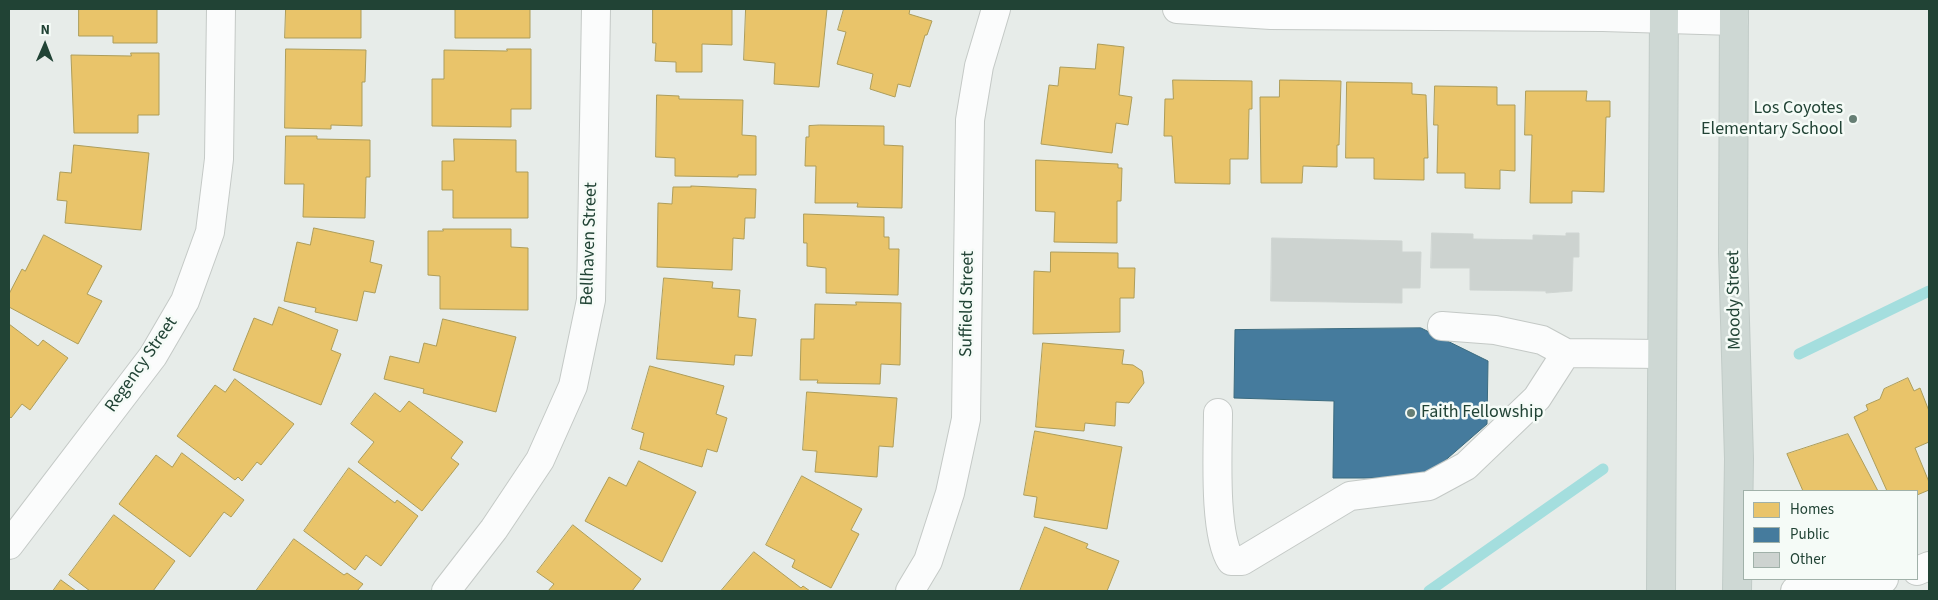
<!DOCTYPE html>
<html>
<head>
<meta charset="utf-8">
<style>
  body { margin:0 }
  #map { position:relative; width:1938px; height:600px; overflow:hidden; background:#e7ece9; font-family:"Source Sans 3",sans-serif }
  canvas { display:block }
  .frame { position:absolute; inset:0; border:10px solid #214335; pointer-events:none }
  .legend { position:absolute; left:1743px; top:490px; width:175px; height:90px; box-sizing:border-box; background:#f5fbf7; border:1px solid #a0b1a9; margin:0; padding:6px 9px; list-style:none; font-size:15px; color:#214335 }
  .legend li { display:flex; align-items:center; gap:10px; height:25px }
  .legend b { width:25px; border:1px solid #a0b1a9 }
  .north { position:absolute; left:20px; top:20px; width:50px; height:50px; -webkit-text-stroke:4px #f5fbf7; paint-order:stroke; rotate:1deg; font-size:14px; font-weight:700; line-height:20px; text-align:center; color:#214335 }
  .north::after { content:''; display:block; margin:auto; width:18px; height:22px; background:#214335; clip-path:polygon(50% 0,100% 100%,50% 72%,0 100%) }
</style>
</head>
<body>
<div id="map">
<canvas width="1938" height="600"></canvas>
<div class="frame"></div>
<ul class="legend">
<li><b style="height:14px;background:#e9c46a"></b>Homes</li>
<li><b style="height:14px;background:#457b9d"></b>Public</li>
<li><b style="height:14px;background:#cdd3d0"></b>Other</li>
</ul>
<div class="north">N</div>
</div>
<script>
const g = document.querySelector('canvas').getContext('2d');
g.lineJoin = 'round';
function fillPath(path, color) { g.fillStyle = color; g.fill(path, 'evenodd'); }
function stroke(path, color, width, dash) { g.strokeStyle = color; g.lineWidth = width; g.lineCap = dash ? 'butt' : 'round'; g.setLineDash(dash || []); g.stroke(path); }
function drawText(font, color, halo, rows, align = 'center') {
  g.font = font + ' "Source Sans 3",sans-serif'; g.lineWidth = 5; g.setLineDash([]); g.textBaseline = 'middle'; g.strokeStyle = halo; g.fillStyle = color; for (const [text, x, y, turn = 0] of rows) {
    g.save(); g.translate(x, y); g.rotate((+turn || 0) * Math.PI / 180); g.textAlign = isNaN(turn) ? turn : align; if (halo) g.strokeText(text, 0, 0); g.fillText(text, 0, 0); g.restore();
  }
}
const homes = new Path2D(`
  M79,9H157V43H113V36H79Z
  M286,9H361V38H285Z
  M441,9H530V38H455V10Z
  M653,9H732V45L702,44V72H676V62L655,61L656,43H653Z
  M746,9H827L819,87L774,84L775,63L744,60Z
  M844,9H910L909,14L932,21L927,35H925L910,87L898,84L895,97L870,89L873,74L837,64L846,32L838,30Z
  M1098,44L1124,47L1119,95L1132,97L1128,125L1116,123L1112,153L1041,144L1049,85L1058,86L1060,67L1095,69Z
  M286,49L366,50L365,82H362V126L331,125V129L285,128Z
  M507,49H531V109H511V127L432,126V79H444V50L507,51Z
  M131,53H159V115H138V133H74L71,55L131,56Z
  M1173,80L1252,81V109H1249L1248,159H1230V184L1175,183L1172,136H1164L1165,99H1173Z
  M1280,80L1341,81L1339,145H1337V167L1303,166L1302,183H1261L1260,97H1279Z
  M1347,82L1412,83V94L1426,95L1428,158H1424V180L1374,179V158H1346Z
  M1435,86L1497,87V105H1515V171L1500,170V189L1465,188V173H1437L1438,125H1434Z
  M1526,91H1587L1586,101H1610V117H1606L1604,192L1572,191V203H1530L1532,135H1525Z
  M657,95L679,96V99L743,100L742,135L756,136V175H738V177L675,176V158L656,157Z
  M820,125L884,126V145L903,146L902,208L857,207L858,203H815L816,166H805L806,137H809V126Z
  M286,136H317V139L370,140V177H366L365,218L303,217L304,184H285Z
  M454,139L516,140V172H528V218H453V190H442V161H454Z
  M74,145L149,153L141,230L65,223L67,201L57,200L60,172L71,173Z
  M1036,160L1118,164V168H1122L1121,201H1117V243L1054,242L1055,212L1036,211Z
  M691,186L756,189L755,218H745L744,239L733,238L732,270L657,267L658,203L672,204L673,187H691Z
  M804,214L884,217V237H889V249H899L898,295L826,293V268L807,266V243H804Z
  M314,228L374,241L370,262L382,265L375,293L364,291L357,321L315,312L316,308L284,301L297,242L310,245Z
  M443,229H511V247L528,248V310L440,309V276L428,275V231H443Z
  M44,235L102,266L87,294L102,301L78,344L9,307V294L22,269L25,271Z
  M1051,252L1118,253V268H1135L1134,298H1120V332L1033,334L1034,271L1050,272Z
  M664,278L713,282L712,288L740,290L738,317L756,319L752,356L735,355L734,365L657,359Z
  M856,302L901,303L900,365L881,364L880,384L817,383L818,380H800L801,339H814L815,304L856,305Z
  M279,307L338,330L331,350L341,354L321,405L233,370L254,318L272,325Z
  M443,319L516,337L496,412L423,393L424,389L384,379L390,356L419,363L424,343L436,346Z
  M9,324L38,346L43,340L68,358L30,410L22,404L11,418L9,416Z
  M1043,343L1124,350L1122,364L1133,365L1142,371L1144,383L1129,403L1116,402L1115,426L1085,423L1084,431L1036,427Z
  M650,366L724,386L716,414L727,418L717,452L707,449L702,467L640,449L644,433L632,429Z
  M1908,378L1914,391L1920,388L1929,411V442L1915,448L1929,482V490L1917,495V491H1887L1854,417L1868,410L1866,405L1880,399L1884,389Z
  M235,379L294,424L261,465L257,462L242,481L238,477L235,480L177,436L215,385L225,392Z
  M807,392L897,398L893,447L879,446L877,477L815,472L817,451L803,450Z
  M375,393L400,412L409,401L463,442L451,458L459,464L422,511L358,462L374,442L351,424Z
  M1035,431L1122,447L1107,529L1034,517L1037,497L1024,495Z
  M1848,434L1878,491H1803L1787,454Z
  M182,453L244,500L231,517L224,512L190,557L119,504L156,455L172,467Z
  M639,461L696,492L662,562L585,521L609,477L626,486Z
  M349,468L395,503L397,500L418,516L381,566L366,555L355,570L304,531Z
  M802,476L862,509L851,530L859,534L831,588L792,567L795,560L766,545Z
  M114,515L175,561L153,591H90L69,575Z
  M573,525L641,579L632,591H548L554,584L537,572Z
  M1045,527L1088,544L1086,548L1119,561L1107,591H1020Z
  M294,539L344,575L347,573L363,584L357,591H256Z
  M754,552L801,588L803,586L810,591H721Z
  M61,580L76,591H53Z`);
fillPath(homes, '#e9c46a');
stroke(homes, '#ad9d5a', 1);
const public = new Path2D(`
  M1421,328L1488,361L1487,424L1425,478H1333L1334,401L1234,398L1235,330Z`);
fillPath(public, '#457b9d');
stroke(public, '#3a6a7e', 1);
stroke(new Path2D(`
  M1799,354L1929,291
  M1429,591L1603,469`), '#a4dede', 11);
const building = new Path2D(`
  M1432,233L1473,234V239L1533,240V235L1566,236V233H1579V257H1573L1572,291L1546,293V291L1470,290V268H1431Z
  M1272,238L1402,241V252H1421L1420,288H1402V303L1271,301Z`);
fillPath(building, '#cdd3d0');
stroke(building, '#cfd5d2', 1);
const minor = new Path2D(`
  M1177,9L1271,15L1603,17L1734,21
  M1442,326L1495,330L1542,340L1566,353L1662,354
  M1218,413C1218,449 1213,533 1231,561H1242L1350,496L1429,486L1466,466L1537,398L1566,353
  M9,545L153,356L185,301L210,232L219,159L221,9
  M1917,571L1929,566
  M446,591L494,529L540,460L573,386L591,300L596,9
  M910,591L928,561L950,493L966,419L970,120L979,66L996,9
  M1795,591L1856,585L1884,579`);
const major = new Path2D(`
  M1734,9L1733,252L1739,459L1737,591
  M1661,591L1664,9`);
stroke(minor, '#c4c9c6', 30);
stroke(major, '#c1cbc7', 30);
stroke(minor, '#fbfcfc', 28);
stroke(major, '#ced8d4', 28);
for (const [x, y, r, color] of [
  [1853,119,5,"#667e74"],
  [1411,413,5,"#667e74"]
]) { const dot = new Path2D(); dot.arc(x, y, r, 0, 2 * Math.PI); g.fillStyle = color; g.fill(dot); stroke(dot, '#f5fbf7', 2); }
drawText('18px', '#214335', '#f5fbf7', [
  ["Los Coyotes",1843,109],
  ["Elementary School",1843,130],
  ["Faith Fellowship",1421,413,"left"]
], 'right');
drawText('18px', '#214335', '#f5fbf7', [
  ["Bellhaven Street",590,244,-88],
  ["Moody Street",1735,300,-91],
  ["Suffield Street",968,304,-89],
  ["Regency Street",142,365,-55]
]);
</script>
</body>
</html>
